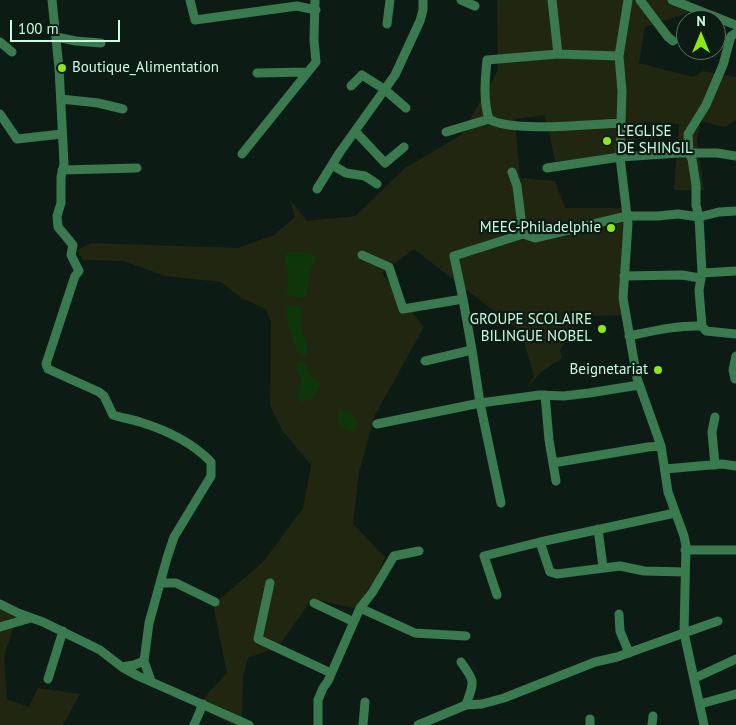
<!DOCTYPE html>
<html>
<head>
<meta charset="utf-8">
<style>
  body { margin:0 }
  #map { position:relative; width:736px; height:725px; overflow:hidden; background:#0c1c14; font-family:"PT Sans",sans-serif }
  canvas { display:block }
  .north { position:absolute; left:676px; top:10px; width:50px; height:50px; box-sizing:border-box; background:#0c1c14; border:1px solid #587665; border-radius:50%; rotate:0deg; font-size:14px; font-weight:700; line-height:20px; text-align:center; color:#c9fddf }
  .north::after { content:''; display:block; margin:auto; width:18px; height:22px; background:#8eea08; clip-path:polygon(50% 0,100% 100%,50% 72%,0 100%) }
  .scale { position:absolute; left:10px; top:20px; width:110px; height:22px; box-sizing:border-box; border:2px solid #c9fddf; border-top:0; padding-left:6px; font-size:15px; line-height:18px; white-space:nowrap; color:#c9fddf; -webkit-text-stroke:4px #0c1c14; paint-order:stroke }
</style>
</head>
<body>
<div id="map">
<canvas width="736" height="725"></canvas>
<div class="north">N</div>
<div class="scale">100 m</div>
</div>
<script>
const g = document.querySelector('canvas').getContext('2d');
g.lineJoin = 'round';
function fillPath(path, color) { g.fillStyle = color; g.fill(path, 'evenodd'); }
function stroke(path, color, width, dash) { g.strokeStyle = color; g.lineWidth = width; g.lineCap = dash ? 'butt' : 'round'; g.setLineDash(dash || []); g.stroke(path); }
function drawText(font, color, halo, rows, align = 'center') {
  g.font = font + ' "PT Sans",sans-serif'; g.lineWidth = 4.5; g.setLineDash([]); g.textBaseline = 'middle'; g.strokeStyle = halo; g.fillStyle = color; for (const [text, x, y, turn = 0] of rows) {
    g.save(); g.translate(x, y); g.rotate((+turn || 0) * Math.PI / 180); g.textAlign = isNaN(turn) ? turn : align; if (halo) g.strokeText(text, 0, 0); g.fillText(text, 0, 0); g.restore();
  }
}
fillPath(new Path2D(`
  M497,0H690L688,13L645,27L639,63L693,77L703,71L736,77V120L725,127L701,121L697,140L704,190H674L679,124L646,122L630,148L617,158L555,161L545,115L515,119L520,178L555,181L565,208H625L624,315L582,316L560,350L562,358L541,372L527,388L534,376L521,332L414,249L382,273L424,327L375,415L359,472L353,524L385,557L363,610L312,599L278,647L248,658L243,676L242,722L249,725H232L161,685L202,703L209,692L227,673L213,605L263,562L303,508L311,465L282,430L270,405L271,322L266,309L241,298L221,282L165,276L124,261L83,260L77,250L91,243L238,248L274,235L295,217L290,200L307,221L355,216L405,168L461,135L498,70Z
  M0,605L18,613L4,657L7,699L29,707L38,688L80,694L63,725H0Z`), '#20260f');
fillPath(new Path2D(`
  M289,251L309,253L316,257C314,262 311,267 310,273C305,291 313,304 285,294L288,282L285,256Z
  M290,305L299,307L302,310V330L308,348L307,353L304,356L299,354L297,351L288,325L286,307Z
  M301,361L305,363L310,376L319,381L321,385L311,400L301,402L298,399V394L301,381L296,368L297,364Z
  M349,410C356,418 360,422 355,432C345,429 332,424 339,411Z`), '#0d370a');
stroke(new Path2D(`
  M52,0L59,68L63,143L64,164L61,177V203L57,216L58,227L73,245L71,255L79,271L75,276L46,364L48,369L99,392L104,396L113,415C122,418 131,419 140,422C166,430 192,442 211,462V476L174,537L167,558L149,623L144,661L151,681
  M190,0L195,20L297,6L316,10
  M461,0L475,6
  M552,0L558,54
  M640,0L668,37L673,41
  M672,0L736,25
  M387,24L390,0
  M56,37L76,41L101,43
  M0,42L12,52
  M619,56L558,54L487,60C485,80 483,100 489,119C510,133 593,124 621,123
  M257,73L308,72
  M351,86L362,75L384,89L406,108
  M61,99L98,103L123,109
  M0,114L17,139L62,134
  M355,131L385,163L404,147
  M446,132L489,119
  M242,154L316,62L314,40L315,0
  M332,165L346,173L365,176L377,184
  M547,168L620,157L679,153H717L736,156
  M62,170L137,168
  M512,172L517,186L523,234
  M317,189L340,152L395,75L420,21L423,10V0
  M362,255L389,267L403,309L463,299L472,350
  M702,273L736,271
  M624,276L682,275L700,278
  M463,299L454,256L523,234L535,238L627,216H658L678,214L699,217L719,212L736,211
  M702,326L699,290L702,273L699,217L696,205V185L692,159L689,153L688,134L706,105L723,65L731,36L736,33
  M629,336C653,331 678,325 702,326L706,331L736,334
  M425,361L472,350L480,403L501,503
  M735,379L733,370L736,356
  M545,395L549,440L556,481
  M377,424L480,403L540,395L564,396L589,393L639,385
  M553,463L648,447L661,446
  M715,465L712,432L715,417
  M665,469L722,464L736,466
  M598,529L603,567
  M540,542L550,572L557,574L620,566L644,571L685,572
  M685,550H736
  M161,583H176L215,602
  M270,583L258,639L331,673
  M497,595L484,556L540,542L675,513
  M314,603L354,622
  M0,604L18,613L43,622L100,650L122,667L138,676L249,725
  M360,608L415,633L466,636
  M619,614L620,631L629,653
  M0,627L31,618
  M122,667L134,665L144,661
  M695,678L736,659
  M48,679L63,631
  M700,704L736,694
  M466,705L482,704L504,698L595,662L617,657L684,633L686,546L684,536L668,492L661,446L637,378L623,298L628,224L620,157L622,91L619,56L628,0
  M194,725L203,704
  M318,725V700L323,688L328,681L360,608L372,593L394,556L419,551
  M363,725L365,702
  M418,725L466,705C474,681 476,683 461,662
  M590,725V719
  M652,725L653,716
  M704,725L684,633L718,621`), '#397a4f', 9);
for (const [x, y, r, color] of [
  [62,68,5,"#8eea08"],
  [607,141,5,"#8eea08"],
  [611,228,5,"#8eea08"],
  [602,329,5,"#8eea08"],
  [658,370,5,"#8eea08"]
]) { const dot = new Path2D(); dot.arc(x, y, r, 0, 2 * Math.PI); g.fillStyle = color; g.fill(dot); stroke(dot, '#0c1c14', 2); }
drawText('15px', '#c9fddf', '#0c1c14', [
  ["Boutique_Alimentation",72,68,"left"],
  ["L'EGLISE",617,132,"left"],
  ["DE SHINGIL",617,149,"left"],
  ["MEEC-Philadelphie",601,228],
  ["GROUPE SCOLAIRE",592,320],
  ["BILINGUE NOBEL",592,337],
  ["Beignetariat",648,370]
], 'right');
</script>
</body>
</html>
